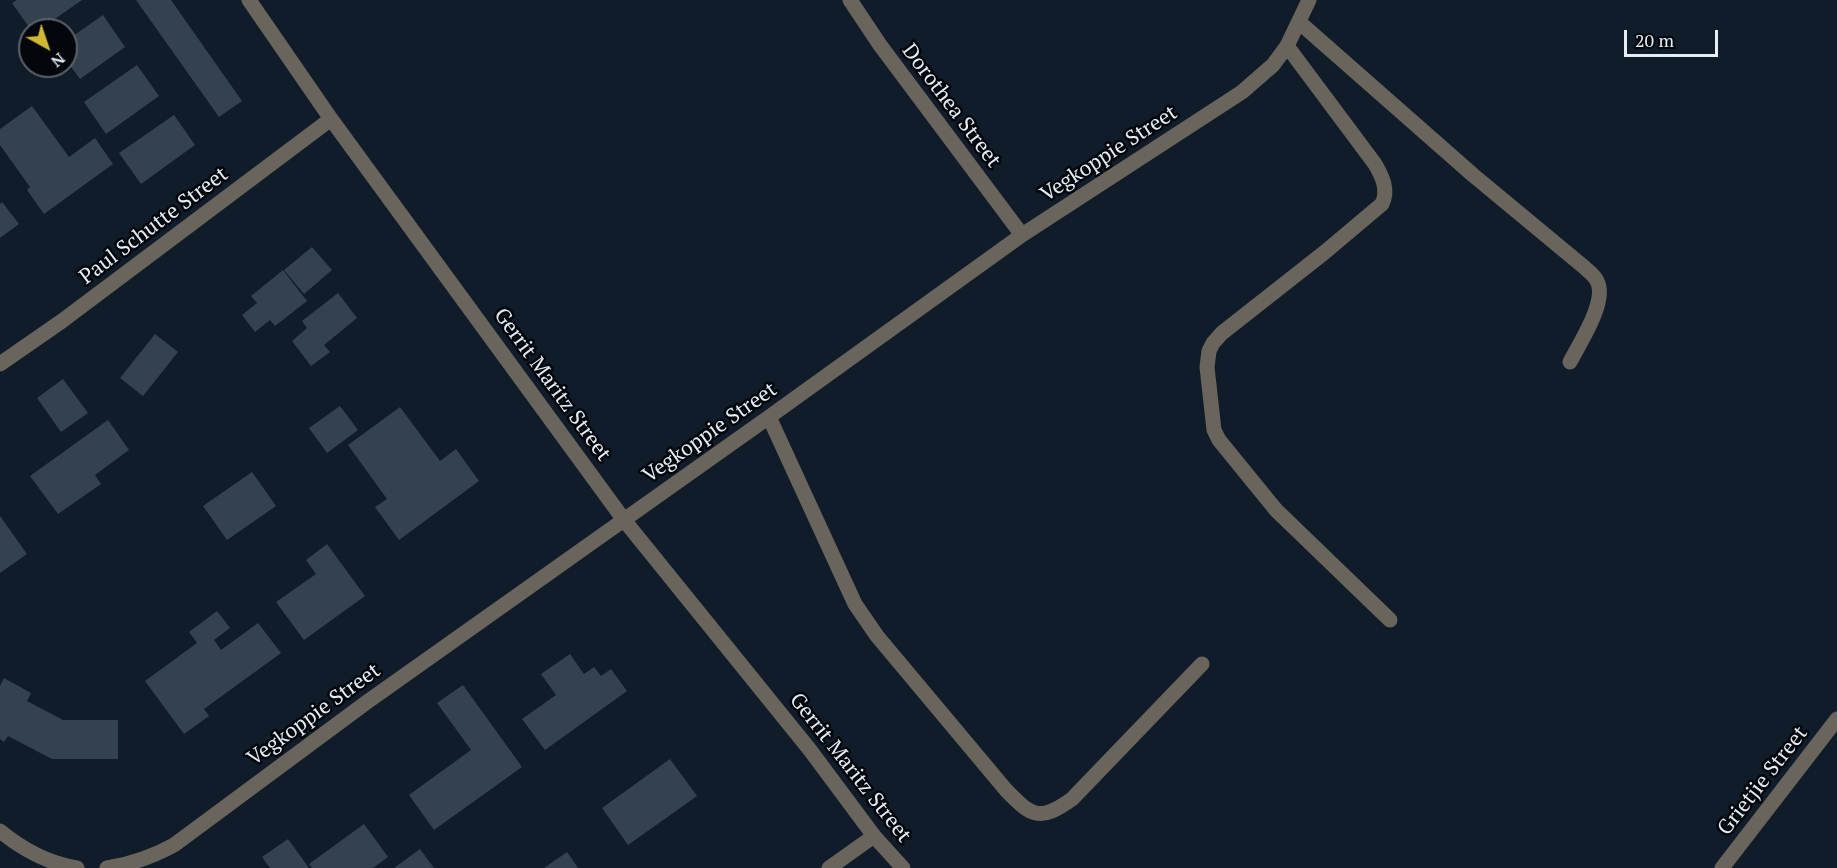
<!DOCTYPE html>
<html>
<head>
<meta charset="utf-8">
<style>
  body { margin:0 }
  #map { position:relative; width:1837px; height:868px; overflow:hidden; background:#101c29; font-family:"PT Serif",serif }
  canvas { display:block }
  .north { position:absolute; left:18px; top:18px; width:60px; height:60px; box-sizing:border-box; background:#03070c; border:2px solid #5d636a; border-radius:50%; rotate:140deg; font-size:16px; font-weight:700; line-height:24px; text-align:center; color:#e5eef7 }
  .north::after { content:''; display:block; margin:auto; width:21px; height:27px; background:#d0b736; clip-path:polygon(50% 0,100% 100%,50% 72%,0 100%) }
  .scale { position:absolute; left:1624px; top:30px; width:94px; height:27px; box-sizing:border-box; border:3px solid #e5eef7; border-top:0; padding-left:8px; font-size:18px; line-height:21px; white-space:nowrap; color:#e5eef7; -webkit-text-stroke:4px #03070c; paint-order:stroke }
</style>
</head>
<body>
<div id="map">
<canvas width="1837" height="868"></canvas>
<div class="north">N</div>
<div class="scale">20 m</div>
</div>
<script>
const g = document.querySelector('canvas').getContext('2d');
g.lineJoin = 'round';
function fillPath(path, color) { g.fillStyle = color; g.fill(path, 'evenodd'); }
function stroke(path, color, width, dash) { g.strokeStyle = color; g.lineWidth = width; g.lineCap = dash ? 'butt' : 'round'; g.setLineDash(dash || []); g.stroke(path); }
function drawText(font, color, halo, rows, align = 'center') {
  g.font = font + ' "PT Serif",serif'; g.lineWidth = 5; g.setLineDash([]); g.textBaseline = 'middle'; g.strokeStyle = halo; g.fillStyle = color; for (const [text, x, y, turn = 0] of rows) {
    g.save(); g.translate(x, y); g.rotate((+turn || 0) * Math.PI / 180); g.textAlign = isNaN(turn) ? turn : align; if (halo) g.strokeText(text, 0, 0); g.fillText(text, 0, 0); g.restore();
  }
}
fillPath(new Path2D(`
  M17,0H82L39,30H31L12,3Z
  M136,0H171L242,101L219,117Z
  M103,15L125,47L80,79L66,60V41Z
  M137,65L159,96L106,134L84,102Z
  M32,106L69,157L95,138L113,164L44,214L27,190L30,187L0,145V129Z
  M174,115L195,145L141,184L119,153Z
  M2,202L19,224L0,238V204Z
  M312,247L332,270L304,294L284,270Z
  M283,270L307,301L275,326L270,320L255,332L242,315L257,303L251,296Z
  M338,293L357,318L324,345L330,352L311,366L292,341L307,328L302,321Z
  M155,334L178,352L143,396L120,378Z
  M63,379L88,413L61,432L37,398Z
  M340,406L358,430L327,453L309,428Z
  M400,407L440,461L456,449L479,481L399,540L375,507L387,499L348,445Z
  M108,420L129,450L95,475L101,484L58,514L30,476Z
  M252,472L276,506L227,540L203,506Z
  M0,516L27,554L0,573Z
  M327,544L365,596L304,640L276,602L316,574L306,560Z
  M217,611L230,628L214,640L221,650L258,623L281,653L204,709L209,716L184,734L145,681L197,643L189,632Z
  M570,654L584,674L594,667L601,676L611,669L627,691L545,750L522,719L556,695L541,674Z
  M4,678L31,693L27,701L63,720H118V759H52L8,736L4,742L0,739V686Z
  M463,685L522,767L434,830L409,795L471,750L437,703Z
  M670,759L697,796L628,845L602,808Z
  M364,824L388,857L373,868H312L309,864Z
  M288,839L309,868H270L262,857Z
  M420,849L434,868H394Z
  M567,852L578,868H544Z`), '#344250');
stroke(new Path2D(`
  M1299,22L1473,175L1584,267C1588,271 1595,276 1597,281C1608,301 1579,344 1570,362
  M1287,46L1375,164C1382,176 1389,190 1382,204L1325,252L1222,333L1213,343L1209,351L1207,367L1214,430L1219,440L1276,510L1390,620`), '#69655c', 15);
stroke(new Path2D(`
  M249,0L331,119L624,520L810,750L874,836L903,868
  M850,0L880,45L1022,235
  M0,364L62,321L331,119
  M769,417L855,604L877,636L1006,790C1032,817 1040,822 1072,799L1202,664
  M0,831C23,850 47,863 77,868
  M107,868C132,864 152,857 174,845L367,702L769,417L1022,235L1242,92L1273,65L1287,46L1309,0
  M829,868L874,836
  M1722,868L1837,719`), '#69655c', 15);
drawText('21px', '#e5eef7', '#03070c', [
  ["Dorothea Street",951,106,53],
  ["Vegkoppie Street",1109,154,-33],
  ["Paul Schutte Street",154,226,-37],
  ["Gerrit Maritz Street",552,385,54],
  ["Vegkoppie Street",710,433,-35],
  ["Vegkoppie Street",314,715,-36],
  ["Gerrit Maritz Street",850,768,52],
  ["Grietjie Street",1763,781,-52]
]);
</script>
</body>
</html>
